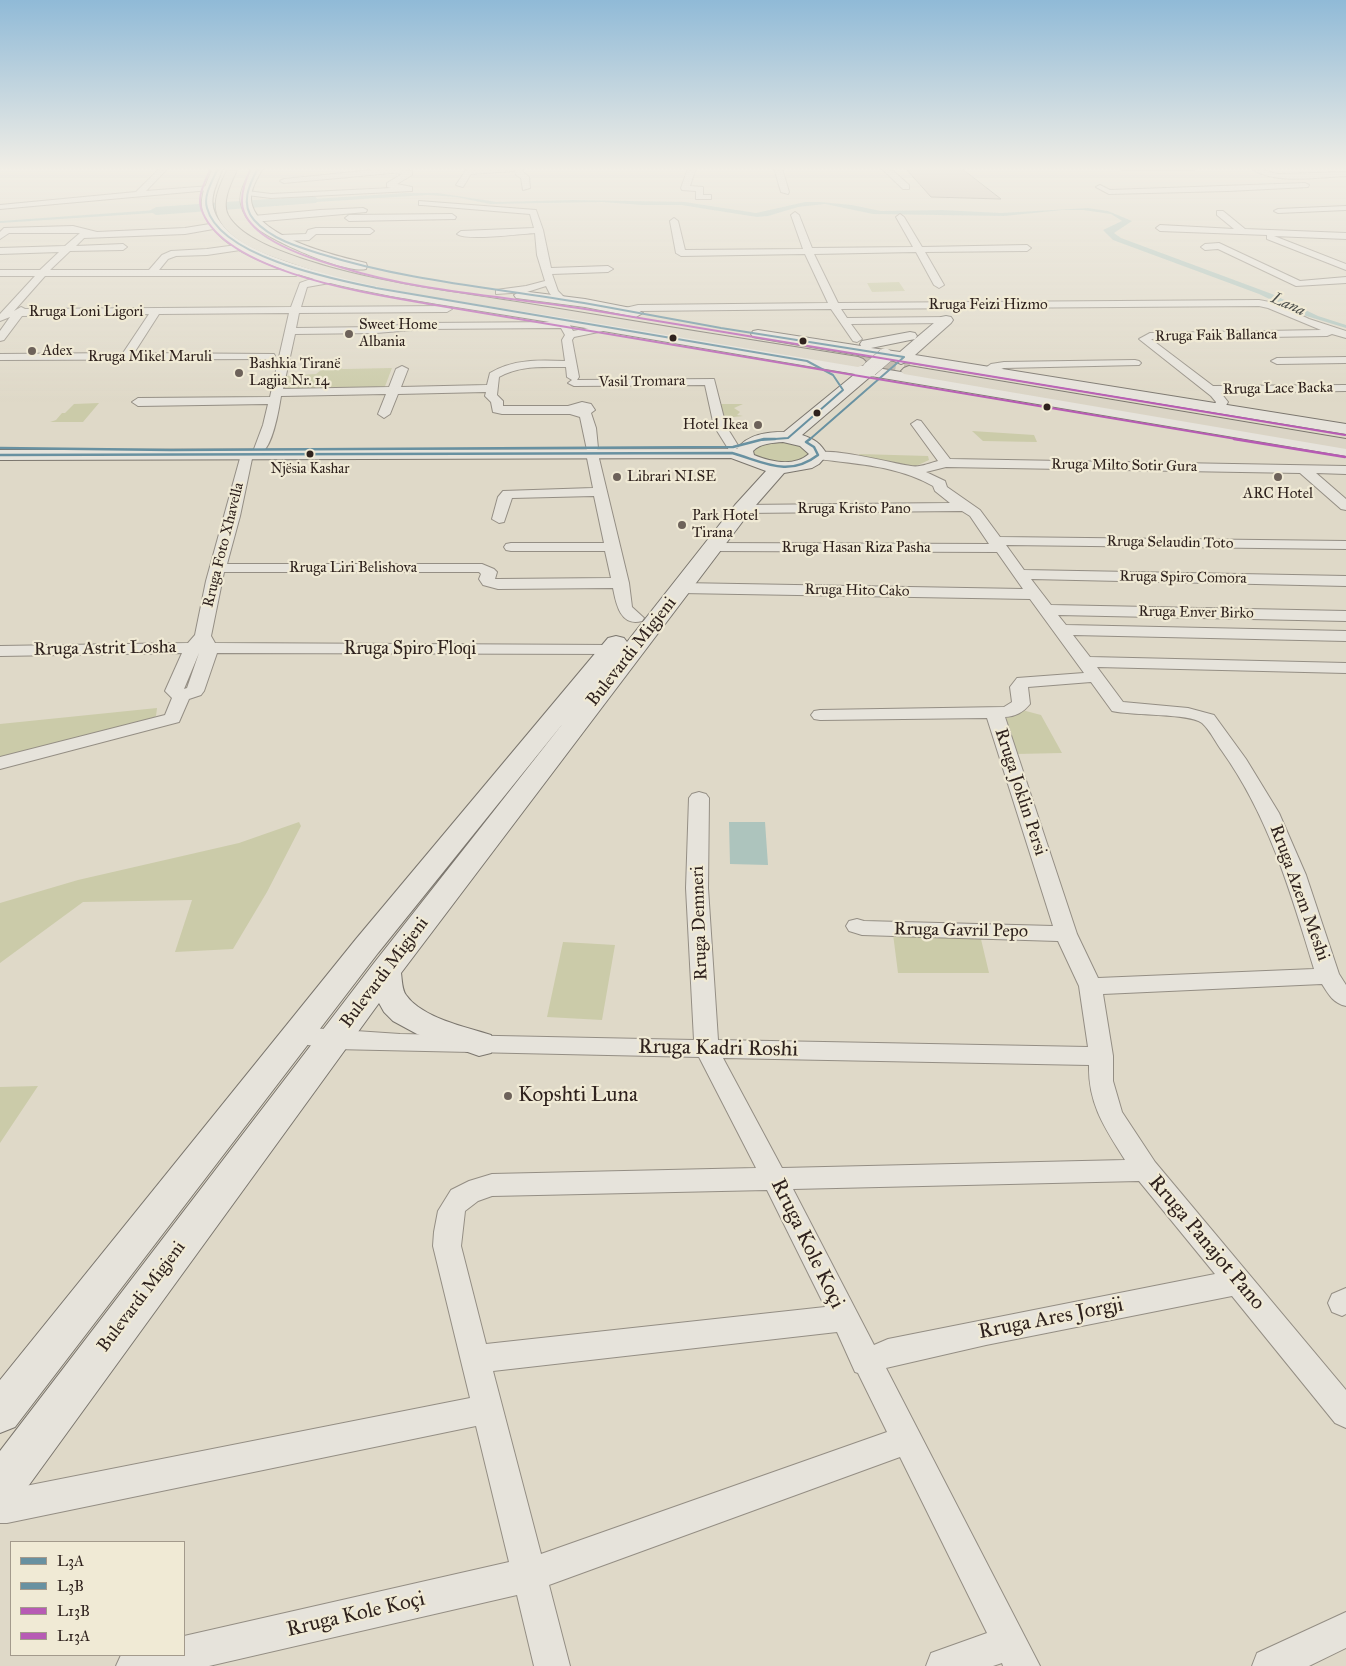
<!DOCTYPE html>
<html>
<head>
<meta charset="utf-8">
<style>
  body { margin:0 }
  #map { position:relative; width:1346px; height:1666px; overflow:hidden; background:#dfd9c8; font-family:"IM FELL Great Primer",serif }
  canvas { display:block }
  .legend { position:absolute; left:10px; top:1541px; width:175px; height:115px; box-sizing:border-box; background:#f0ead5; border:1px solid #a39a8c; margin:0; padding:6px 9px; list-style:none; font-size:15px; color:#2f221e }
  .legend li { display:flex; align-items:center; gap:10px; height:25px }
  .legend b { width:25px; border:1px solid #a39a8c }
</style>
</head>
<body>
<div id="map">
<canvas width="1346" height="1666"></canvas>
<ul class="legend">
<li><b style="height:6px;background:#6891a1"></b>L3A</li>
<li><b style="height:6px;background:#6891a1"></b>L3B</li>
<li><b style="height:6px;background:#b75bb4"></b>L13B</li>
<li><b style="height:6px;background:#b75bb4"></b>L13A</li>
</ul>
</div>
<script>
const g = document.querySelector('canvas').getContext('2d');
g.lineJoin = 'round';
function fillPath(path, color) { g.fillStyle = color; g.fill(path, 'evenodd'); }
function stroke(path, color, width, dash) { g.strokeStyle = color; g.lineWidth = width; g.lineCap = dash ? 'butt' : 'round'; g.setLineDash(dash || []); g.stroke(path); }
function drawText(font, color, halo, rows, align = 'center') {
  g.font = font + ' "IM FELL Great Primer",serif'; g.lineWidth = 4.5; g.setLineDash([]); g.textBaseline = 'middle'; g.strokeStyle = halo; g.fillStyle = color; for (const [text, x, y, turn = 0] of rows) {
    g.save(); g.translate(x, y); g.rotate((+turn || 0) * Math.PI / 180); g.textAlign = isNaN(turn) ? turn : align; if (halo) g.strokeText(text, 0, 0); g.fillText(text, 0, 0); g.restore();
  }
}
fillPath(new Path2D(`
  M899,282L905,291L872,292L867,283Z
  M337,367L343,369L392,368L384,389L281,390L285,376L316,374L321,370Z
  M99,403L83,422H50L56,420L62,413H65L74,404Z
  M720,404H743L734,408L740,412L737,415L743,416L724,418Z
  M972,431L1034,435L1037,442L983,441Z
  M788,441L810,449V457L786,464L753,456L752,449L761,443Z
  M859,454L928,456L929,460L914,467L860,457Z
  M157,708L156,716L145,724L0,759V724Z
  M1022,710L1041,715L1062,753L1016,754L1006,718Z
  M299,822L301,826L267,892L233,949L175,952L192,900L83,902L0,963V903L78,880L239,843Z
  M893,934L980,935L989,973H898Z
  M563,942L615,945L602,1020L547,1017Z
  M38,1086L0,1143V1087Z`), '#cbcba9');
fillPath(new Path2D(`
  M404,193H438L497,202L573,200L685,202L756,213L805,202H820L852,205L881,211L942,210L1001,213L1088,208L1108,211L1132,221L1114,233L1121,238L1272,294L1318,316L1346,325V328L1303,315L1259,294L1113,240L1103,230L1122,221L1111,214L1083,210H1062L1004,216L873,214L825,204L798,207L768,216L757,217L681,205H642L602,202L490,204L456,197L428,195L267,205V202Z
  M199,207V210L0,223V221Z
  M729,822H765L768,865L730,864Z`), '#adc4bd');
fillPath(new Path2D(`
  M311,196L316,197L318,200L316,203L156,215L149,211L156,207Z`), '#adc4bd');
const building = new Path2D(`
  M961,168L1001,199L931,197L906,169Z`);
fillPath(building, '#cabdaf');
stroke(building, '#7b766e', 1);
stroke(new Path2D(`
  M858,362L909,371`), '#bcb4a6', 15, [15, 8]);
const street = new Path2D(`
  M160,168H168L146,191L210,186L214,188L210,190L0,209V205L136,192Z
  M393,168H408L404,170L412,171V175L397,184L412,187V191L271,198L247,195L243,193L247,191L271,194L391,188L387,187V183L402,174L392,173L284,183L280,181L284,179Z
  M487,168H522L523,172L529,177L530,188L523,190L521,178L516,175L515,171L471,174L463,187L456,185L466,170Z
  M688,168H696L690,186L703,187V195H711V199H696V191L682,190L681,188Z
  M774,168H782L789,192L788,194L781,192Z
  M881,168H890L909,185V189H903Z
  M1119,168H1197L1193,170H1123Z
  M1251,168C1261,168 1268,172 1278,174L1346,172V176C1320,177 1271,185 1251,168Z
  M1305,183L1309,185L1308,187L1228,191L1109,194L1096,187L1100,185L1110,190Z
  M419,201L536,210L543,230L551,268L608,266L613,269L608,272L552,274L558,291L567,300L562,303L550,294L546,286L527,292L496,294V290L526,286L545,281L537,255L535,233C520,234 466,241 457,234L461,231L534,228L530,214L422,205H419Z
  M1346,206V210L1278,213L1274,211L1278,209Z
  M363,208L367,210L366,212L253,222L249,219L253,216L320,210Z
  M1217,211H1223L1245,229L1346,233V239L1274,236L1346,264V270L1267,239V235L1160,231L1156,228L1160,225L1234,229L1217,215Z
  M795,212L799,215L812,248L913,247L896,217L900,214L904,217L922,247L1027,245L1031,248L1027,251L925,252L944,285L939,288L934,285L916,252L814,254L838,303L1259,300L1275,303L1309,319L1346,331V338L1332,334L1327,336L1151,339L1213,386L1346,385V391L1221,393L1228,402L1222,412H1214L1212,409L1216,402L1211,396L1139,339L1150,333L1321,330L1268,308L1259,306L841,309L847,318L946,317L951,320L946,323L851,324L862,339L857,342L853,341L831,309L638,311L625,314L620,311L621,309L638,305L828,303L805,254L681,256L676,253L670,221L674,218L678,221L685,250L803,249L791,215Z
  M452,214L456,217L455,219L349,221L345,218L349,215Z
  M216,223L219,224V228L185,234L84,238L76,246L123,244L127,247L123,250L70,251L50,270H149L162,255L171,251L207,249L244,244L247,245V249L207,255L176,256L168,259L159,270H296L301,273L296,276H45L14,311L21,307L25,309L291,307L300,283C311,279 333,271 343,279L341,281L307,287L301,307L447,306L452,309L447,312L299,313L296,328L376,327L425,323L560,322L562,318L566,317L571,320L570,325L573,331L609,324L613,325L614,327L613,329L574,337L572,340L579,377L577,380L714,379L726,426L739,447L733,451L729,450L714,426L705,385L574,386L568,383L572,380L567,377L566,367C543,367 520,365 499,377L497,395L503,401V406H568L582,402L591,404L595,410L591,413L596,428L598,448L597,450L629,583L632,607L644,618L642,621C620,627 616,603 613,588L498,589L483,585L479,579L481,574L479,572H224L211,636L215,643L610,645L616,646L618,650L616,654L217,653L204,691L201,695L189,699L179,722L0,769V757L165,715L172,698L165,691L182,653L0,656V646L188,643L195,635L206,581L242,451L247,450L253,454L240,516L227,564H482L494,569L497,572L495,579H498L611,578L605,551H511L506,550L504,547L506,544L511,543H604L594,496L512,498L504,522L499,523L492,519L498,497L503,491L593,488L586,453L587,450L580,417L570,414H502L493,412L491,402L485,396L486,392L398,394L390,414L384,418L378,414L386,394L281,396C279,409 272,450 260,453L254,449L263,425L268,404L138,406L132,402L138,398L270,397L289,313L159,314L134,353L274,354L275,356L270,359L0,360V354L123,353L149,314L22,316L4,340L0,341V331L10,317L0,321V314L35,276H0V270H40L59,252L0,254V248L65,246L80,233H9L0,239V232L4,228L73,226L97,232L185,228ZM561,328L565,335L562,340L565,361C539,360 513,359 490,373L487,385L401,387L408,369L402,366L396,369L389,387L283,389L295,334L376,333L425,329ZM199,653L187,688L184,689Z
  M316,228H370L374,231L370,234H316L309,240L281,241L277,238L281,235L306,234L308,230Z
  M1219,243L1300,281L1346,277V283L1296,286L1218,249L1205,250L1201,247L1205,244Z
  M1346,357V363L1277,364L1271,361L1277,358Z
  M1135,360L1139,361L1141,363L1139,365L1004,368L987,374L981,371L991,364L1004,362Z
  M917,420L921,421L950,459L1346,466V474L1316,473L1346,499V510L1341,509L1300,473L946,467L926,472L945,481L947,487L980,510L1000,537L1346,541V549L1006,545L1024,570L1346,576V586L1031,579L1051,605L1346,611V621L1058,615L1066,625L1346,631V641L1073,635L1090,657L1346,663V673L1097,667L1123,702L1188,708L1214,715L1246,759L1279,813L1306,875L1339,974L1346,985V1006C1333,1003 1329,995 1322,984L1103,994L1113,1056V1081L1122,1112L1155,1162L1346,1390V1428L1335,1423L1232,1296L986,1345L886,1368L1040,1666H1003L1002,1663L993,1666H926L931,1653L987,1633L900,1457L549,1585L570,1666H534L517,1595L209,1666H116L121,1655H184V1636L509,1562L476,1426L7,1523H0V1491L470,1398L433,1246L434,1232L438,1211L451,1190L469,1181L492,1174L756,1168L699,1057L334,1049L288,1042L284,1036L288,1030L296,1027L400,1034L694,1040L686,888L689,798L692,794L699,792L706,794L709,798L708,888L718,1040L1088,1047L1079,986L1058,941L862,935L849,931L846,926L849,921L857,919L864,921L1053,926L987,718L820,720L814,719L811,715L814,711L820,710L1004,707L1012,702L1010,687L1017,678L1084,673L1030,599L681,593L676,591L673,588L676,585L681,583L1023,589L997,552L712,551L707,550L705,547L707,544L712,543L989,544L970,516L962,511L742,513L735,509L742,505L950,503L935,491L933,486C898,466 858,464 818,459L812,455C821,444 895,464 911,466C919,468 930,463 938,461L911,424ZM1091,682L1112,711C1132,716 1189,713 1202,723C1210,730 1216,743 1222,751C1269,817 1291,893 1314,969L1098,978L1077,934L1005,717C1014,717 1024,712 1030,704L1028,687ZM723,1058L1089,1065C1088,1104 1105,1128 1125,1160L782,1168ZM1139,1181L1215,1274L888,1339L874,1345L793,1189ZM767,1190L825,1307L486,1344L461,1246L465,1211L478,1201L492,1196ZM837,1332L855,1372L858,1373L887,1432L541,1554L493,1371Z
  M1346,1288V1314L1342,1316L1332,1312L1328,1303L1332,1294Z
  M1346,1612V1648L1309,1666H1252L1257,1653Z`);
const secondary = new Path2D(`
  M213,168H223C213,193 205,204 224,227C261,270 408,290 465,300C504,306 544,313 584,319C677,335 771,350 864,366L870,364L877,368L1346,446V456L871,376L802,435C814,439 821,443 827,455L819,464L812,468L784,473L749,513L401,973C402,980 402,990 406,995C422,1018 466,1027 491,1035L495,1044L491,1053L479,1056L417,1034L393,1021L384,1012L379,1003L16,1503L0,1509V1451L374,963L564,722L378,953L15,1427L0,1433V1380L356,939L608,638L616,636L624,638L627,642L735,505L766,471L731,458L0,460V450L737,449C748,434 767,432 784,432L855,374C759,358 664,341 568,325C531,319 494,313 456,307C397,297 257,277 217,233C194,209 201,195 213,168ZM783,442L800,446L809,454C794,467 771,462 754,455L753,451C761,443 772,443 783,442Z
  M253,168H263C257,179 248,192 252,205C261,238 336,256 366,263L367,266L366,269C346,274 275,242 258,229C250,223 243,214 241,204C238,192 247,178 253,168Z
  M521,291L585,299L636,309L643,313L636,317L585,307L516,298L514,295Z
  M946,316L951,317L953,320L951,323L915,355L1346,424V434L906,362L901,364L894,361L758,338L753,337L751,334L753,331L758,330L861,346L860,344L862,341L910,332L915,333L917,336L915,339L941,317ZM915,339L900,352L871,348Z`);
const highway = new Path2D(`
  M228,168H238C232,181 221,201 228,215C241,239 285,253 309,261C380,284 456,292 529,304C639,322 748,340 858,357L863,359L866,362L863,365L858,367C756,350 655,333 553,316C466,302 375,292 291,263C271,256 246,248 230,233C207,211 216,194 228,168Z
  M909,366L1346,439V449L904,374L901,371L904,368Z`);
stroke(street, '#948e84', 2);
stroke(secondary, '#7b766e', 2);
stroke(highway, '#7b766e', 2);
fillPath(street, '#e6e3db');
fillPath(secondary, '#e6e3db');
fillPath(highway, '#dad4c5');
const secondaryBridge = new Path2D(`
  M870,369L885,356`);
stroke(secondaryBridge, '#7b766e', 16, []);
stroke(secondaryBridge, '#e6e3db', 15);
stroke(new Path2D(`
  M258,168C249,185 240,204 254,220C271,239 298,247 321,254C407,281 496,288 584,303C630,311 676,320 721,328C782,338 843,347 904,357
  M809,440L904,357`), '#6891a1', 2);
stroke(new Path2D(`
  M0,455L732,453C764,462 788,478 818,455L814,447L806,442L810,439`), '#6891a1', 2.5);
stroke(new Path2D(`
  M218,168C213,180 203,195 207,208C220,257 333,279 376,288L807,361L833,375L843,390L788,438L761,440`), '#6891a1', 2);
stroke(new Path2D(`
  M0,448L171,450L733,447L764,439H775`), '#6891a1', 2.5);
stroke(new Path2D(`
  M211,168C206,180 197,195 201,208C221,272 371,294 429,304L1242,440`), '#b75bb4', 2);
stroke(new Path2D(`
  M1234,439L1345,457`), '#b75bb4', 2.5);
stroke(new Path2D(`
  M251,168C236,200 238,218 268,238C290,252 315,260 340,267C419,292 503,296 585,309C838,350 1091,394 1345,435`), '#b75bb4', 2);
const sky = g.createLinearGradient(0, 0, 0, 402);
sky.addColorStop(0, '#90bad7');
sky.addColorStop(0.42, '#f1eee6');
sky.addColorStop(1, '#f1eee600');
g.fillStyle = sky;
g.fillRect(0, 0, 1346, 402);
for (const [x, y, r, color] of [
  [349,334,5,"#6d625a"],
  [673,338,4.5,"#2f221e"],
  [803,341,4.5,"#2f221e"],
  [32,351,5,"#6d625a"],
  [239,373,5,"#6d625a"],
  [1047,407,4.5,"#2f221e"],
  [817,413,4.5,"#2f221e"],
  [758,425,5,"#6d625a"],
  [310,454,4.5,"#2f221e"],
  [617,477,5,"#6d625a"],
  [1278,477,5,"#6d625a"],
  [682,525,5,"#6d625a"],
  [508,1096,5,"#6d625a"]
]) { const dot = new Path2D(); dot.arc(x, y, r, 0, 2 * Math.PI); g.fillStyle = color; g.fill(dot); stroke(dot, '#f0ead5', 2); }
drawText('14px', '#2f221e', '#f0ead5', [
  ["Njësia Kashar",310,470]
]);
drawText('15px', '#2f221e', '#f0ead5', [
  ["Rruga Feizi Hizmo",988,305],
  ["Rruga Loni Ligori",86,312],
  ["Rruga Faik Ballanca",1216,336,-1],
  ["Rruga Mikel Maruli",150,357],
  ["Vasil Tromara",642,382,-1],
  ["Rruga Lace Backa",1278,389,-1],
  ["Rruga Milto Sotir Gura",1124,466,1],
  ["Rruga Kristo Pano",854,509],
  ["Rruga Selaudin Toto",1170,543,1],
  ["Rruga Foto Xhavella",224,545,-76],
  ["Rruga Hasan Riza Pasha",856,548],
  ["Rruga Liri Belishova",353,568],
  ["Rruga Spiro Comora",1183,578,1],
  ["Rruga Hito Cako",857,591,1],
  ["Rruga Enver Birko",1196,613,1]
]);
drawText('15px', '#2f221e', '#f0ead5', [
  ["Sweet Home",359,325],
  ["Albania",359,342],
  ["Adex",42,351],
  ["Bashkia Tiranë",249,364],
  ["Lagjia Nr. 14",249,381],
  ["Hotel Ikea",748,425,"right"],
  ["Librari NI.SE",627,477],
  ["ARC Hotel",1278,494,"center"],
  ["Park Hotel",692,516],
  ["Tirana",692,533]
], 'left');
drawText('italic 16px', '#4e504c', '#f0ead5', [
  ["Lana",1288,305,24]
]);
drawText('18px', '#2f221e', '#f0ead5', [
  ["Rruga Astrit Losha",105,649,-1],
  ["Rruga Spiro Floqi",410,650],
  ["Bulevardi Migjeni",632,652,-52],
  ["Rruga Joklin Persi",1020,792,72],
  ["Rruga Azem Meshi",1299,893,70],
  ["Rruga Demneri",700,923,-92],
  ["Rruga Gavril Pepo",961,931,1],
  ["Bulevardi Migjeni",385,973,-53],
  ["Bulevardi Migjeni",142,1297,-53]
]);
drawText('21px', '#2f221e', '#f0ead5', [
  ["Rruga Kadri Roshi",718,1049,1],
  ["Rruga Panajot Pano",1206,1243,50],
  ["Rruga Kole Koçi",807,1244,64],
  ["Rruga Ares Jorgji",1051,1319,-11],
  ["Rruga Kole Koçi",356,1615,-13]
]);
drawText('21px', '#2f221e', '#f0ead5', [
  ["Kopshti Luna",518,1096]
], 'left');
</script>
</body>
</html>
